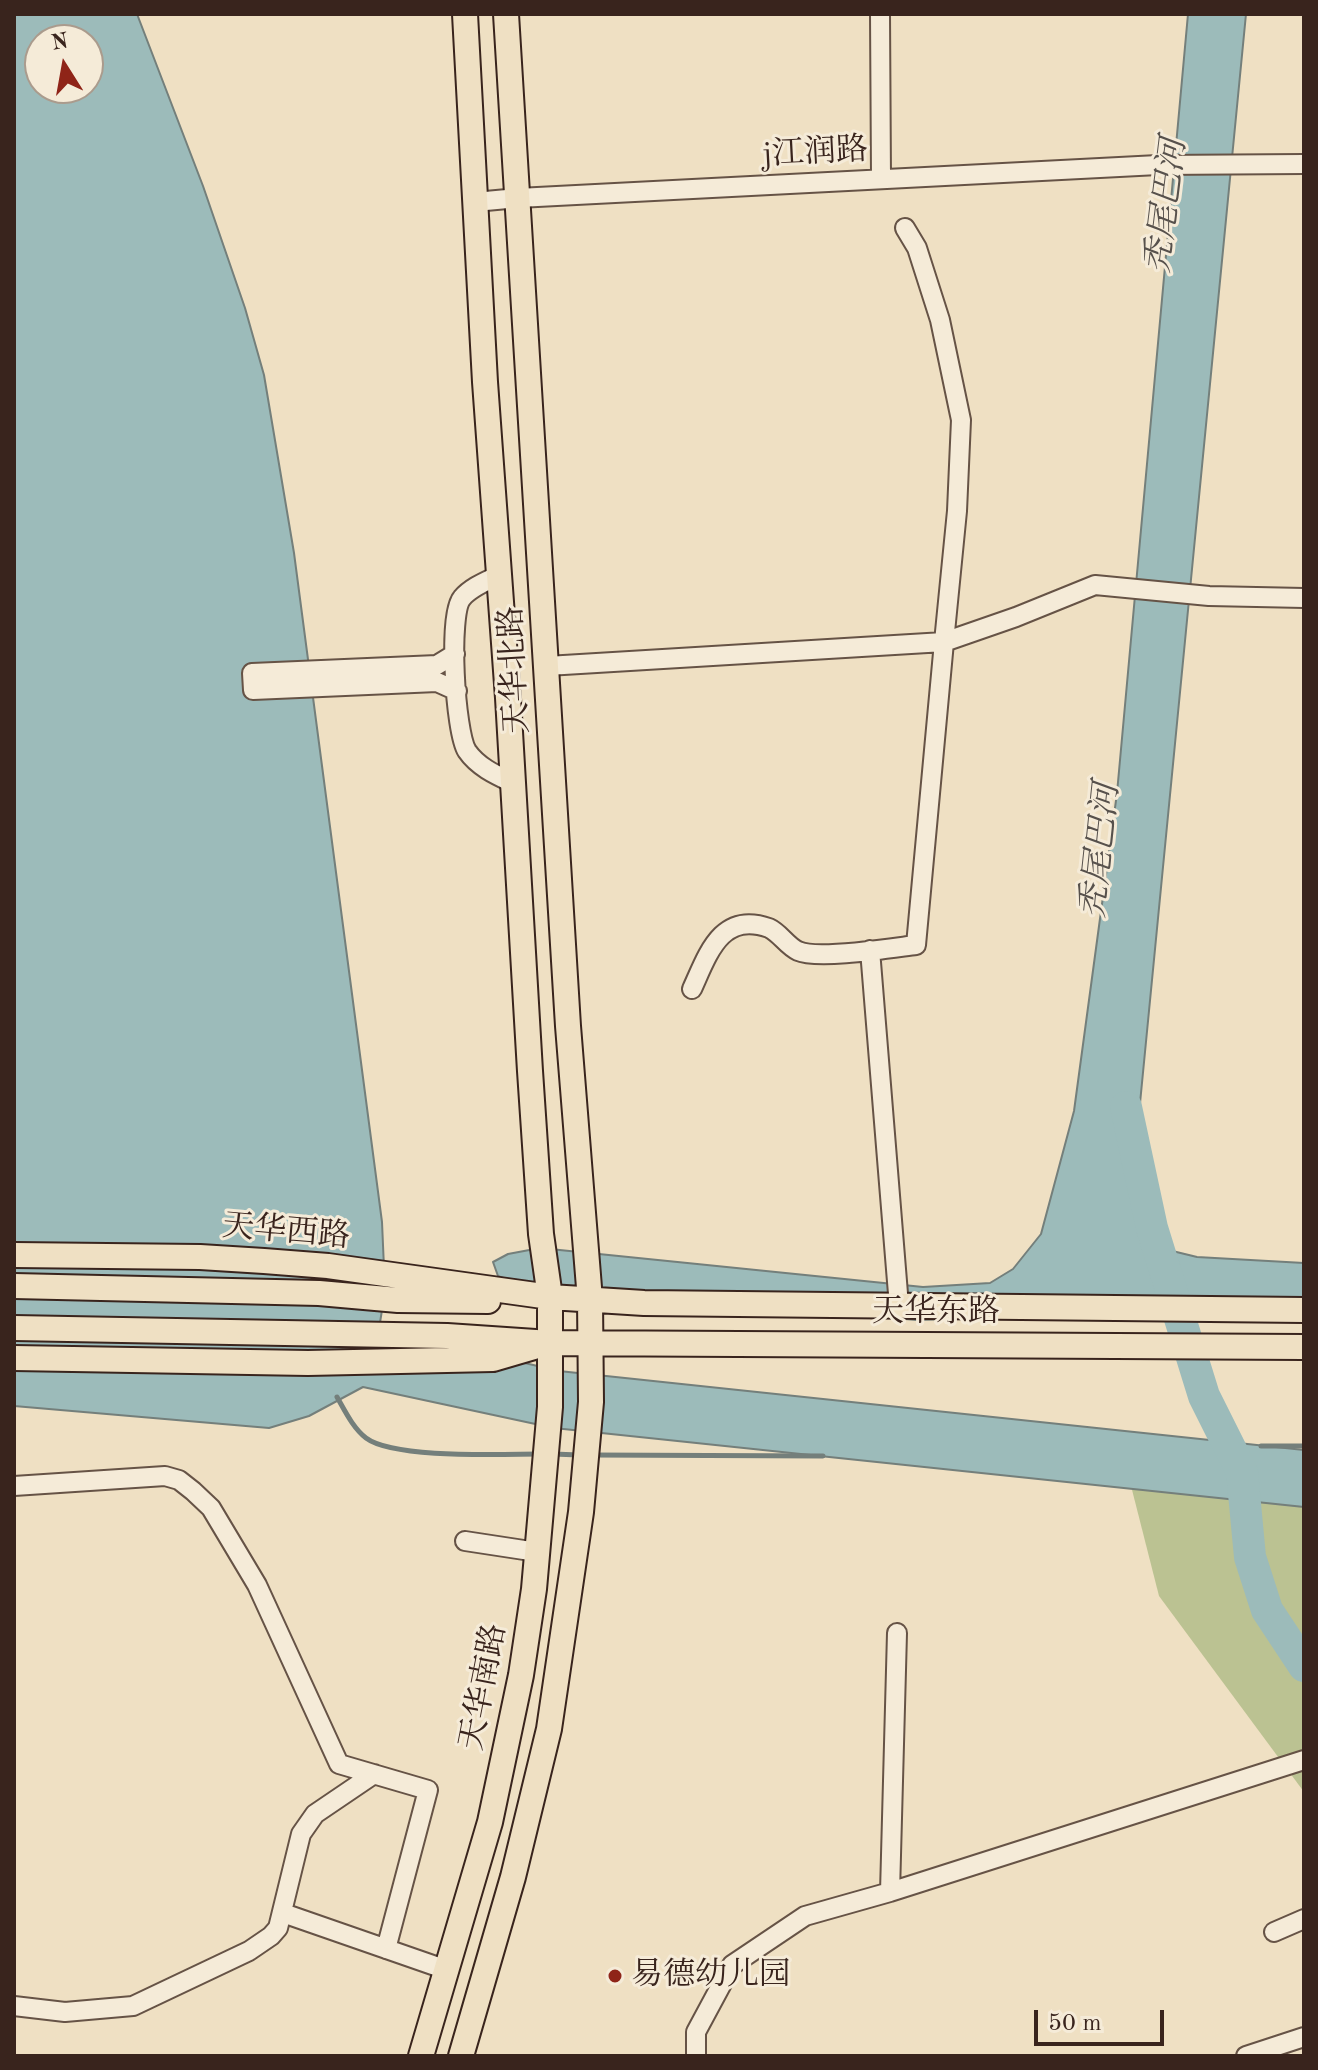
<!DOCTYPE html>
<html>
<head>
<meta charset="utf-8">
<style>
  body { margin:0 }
  #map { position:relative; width:1318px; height:2070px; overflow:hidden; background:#efe0c3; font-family:"Old Standard TT",serif }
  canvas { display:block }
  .frame { position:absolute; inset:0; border:16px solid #39241d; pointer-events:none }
  .north { position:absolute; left:24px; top:24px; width:80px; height:80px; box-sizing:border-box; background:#f5ebd8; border:2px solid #aa9b8d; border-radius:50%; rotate:349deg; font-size:22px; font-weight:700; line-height:32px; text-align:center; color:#39241d }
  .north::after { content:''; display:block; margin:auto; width:28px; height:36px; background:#8f2418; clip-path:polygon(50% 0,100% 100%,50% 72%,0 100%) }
  .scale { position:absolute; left:1034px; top:2010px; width:130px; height:36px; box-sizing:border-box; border:4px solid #39241d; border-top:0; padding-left:10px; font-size:24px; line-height:28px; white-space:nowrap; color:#39241d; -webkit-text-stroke:6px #f5ebd8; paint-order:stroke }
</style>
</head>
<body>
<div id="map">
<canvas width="1318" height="2070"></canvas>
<div class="frame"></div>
<div class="north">N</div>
<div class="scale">50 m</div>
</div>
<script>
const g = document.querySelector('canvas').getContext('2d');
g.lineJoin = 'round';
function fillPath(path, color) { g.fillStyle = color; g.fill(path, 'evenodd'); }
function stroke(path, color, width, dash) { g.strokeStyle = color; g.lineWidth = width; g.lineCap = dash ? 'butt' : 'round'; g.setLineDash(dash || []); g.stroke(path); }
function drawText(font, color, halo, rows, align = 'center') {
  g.font = font + ' "Old Standard TT","Noto Serif SC",serif'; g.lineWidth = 6; g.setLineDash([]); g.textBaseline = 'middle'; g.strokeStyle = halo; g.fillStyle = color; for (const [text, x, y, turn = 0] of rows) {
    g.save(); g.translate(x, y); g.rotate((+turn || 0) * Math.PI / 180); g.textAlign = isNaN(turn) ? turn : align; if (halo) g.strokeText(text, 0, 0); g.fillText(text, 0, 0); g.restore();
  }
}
fillPath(new Path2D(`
  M1304,1475V1792L1159,1596L1129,1478Z`), '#bbc292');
const water = new Path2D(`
  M14,14H137L203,186L245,308L264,375L294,553L382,1222L385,1291L379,1329L559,1371L1304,1450V1507L554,1428L363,1387L309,1416L269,1428L14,1406ZM40,40H88V88H40Z
  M1188,14H1246L1134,1165C1134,1200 1133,1218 1156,1247L1197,1257L1304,1263V1310L1275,1309L917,1320L529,1288L498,1276L493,1262L508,1254L540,1248L923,1287L990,1283L1013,1269L1041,1234L1074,1111L1117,793Z`);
fillPath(water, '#9cbbba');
stroke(water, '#747f7b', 2);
stroke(new Path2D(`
  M337,1397C345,1411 353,1428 366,1438C394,1459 502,1454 539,1454
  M1261,1446H1304
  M553,1454L579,1455
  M593,1455L823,1456`), '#747f7b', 5);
stroke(new Path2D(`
  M1126,1107L1152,1228L1204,1396L1242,1472L1250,1557L1267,1610L1304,1666`), '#9cbbba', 32);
const minor = new Path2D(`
  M880,14L881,179
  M475,202L518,198L1158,165L1304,164
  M905,228L917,248L940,320L961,420L957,511L944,642L1016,617L1095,585L1209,596L1304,598
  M499,575C487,581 471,587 462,598C448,614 455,732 467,751C478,767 496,775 513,783
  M455,654L437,665L252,673L253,690L437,682L457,691
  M547,666L944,642L916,945C892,948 818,960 798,951C787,946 780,933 769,928C721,911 708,954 692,989
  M870,950L899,1306
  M14,1486L165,1476L179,1480L193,1491L211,1508L257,1585L339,1764L428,1790L386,1949
  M465,1541L537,1552
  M890,1892L897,1633
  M283,1913L447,1970
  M1274,1932L1304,1919
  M14,2006L65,2012L133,2006L249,1951L271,1936L278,1928L301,1834L315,1814L374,1774
  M696,2056V2032L732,1965L805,1916L890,1892L1304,1760
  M1246,2056L1304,2037`);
const major = new Path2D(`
  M14,1255L200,1257L264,1261L328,1266L550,1297L644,1303L1304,1310
  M14,1286L319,1293L398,1300L488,1301
  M14,1328L447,1336L550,1343L1304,1347
  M14,1358L308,1363L493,1359L534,1347
  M421,2056L490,1822L521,1675L534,1589L550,1407V1297L541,1234L530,1071L508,698L485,382L465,14
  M461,2056L513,1877L549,1729L581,1512L591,1402L590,1300L568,1026L506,14`);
stroke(minor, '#665346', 22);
stroke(major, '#39241d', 28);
stroke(minor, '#f5ebd8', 18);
stroke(major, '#efe0c3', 24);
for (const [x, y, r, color] of [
  [615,1976,8,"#8f2418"]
]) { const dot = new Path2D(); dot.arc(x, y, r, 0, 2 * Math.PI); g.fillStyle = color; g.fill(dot); stroke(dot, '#f5ebd8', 3); }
drawText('32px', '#39241d', '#f5ebd8', [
  ["j江润路",815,153,-3],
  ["天华北路",515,670,-93],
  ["天华西路",286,1232,5],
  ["天华东路",936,1313],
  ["天华南路",484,1687,-79]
]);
drawText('32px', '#39241d', '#f5ebd8', [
  ["易德幼儿园",631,1976]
], 'left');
drawText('italic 34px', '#57514c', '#f5ebd8', [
  ["秃尾巴河",1167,206,-83],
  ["秃尾巴河",1101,851,-84]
]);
</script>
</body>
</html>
